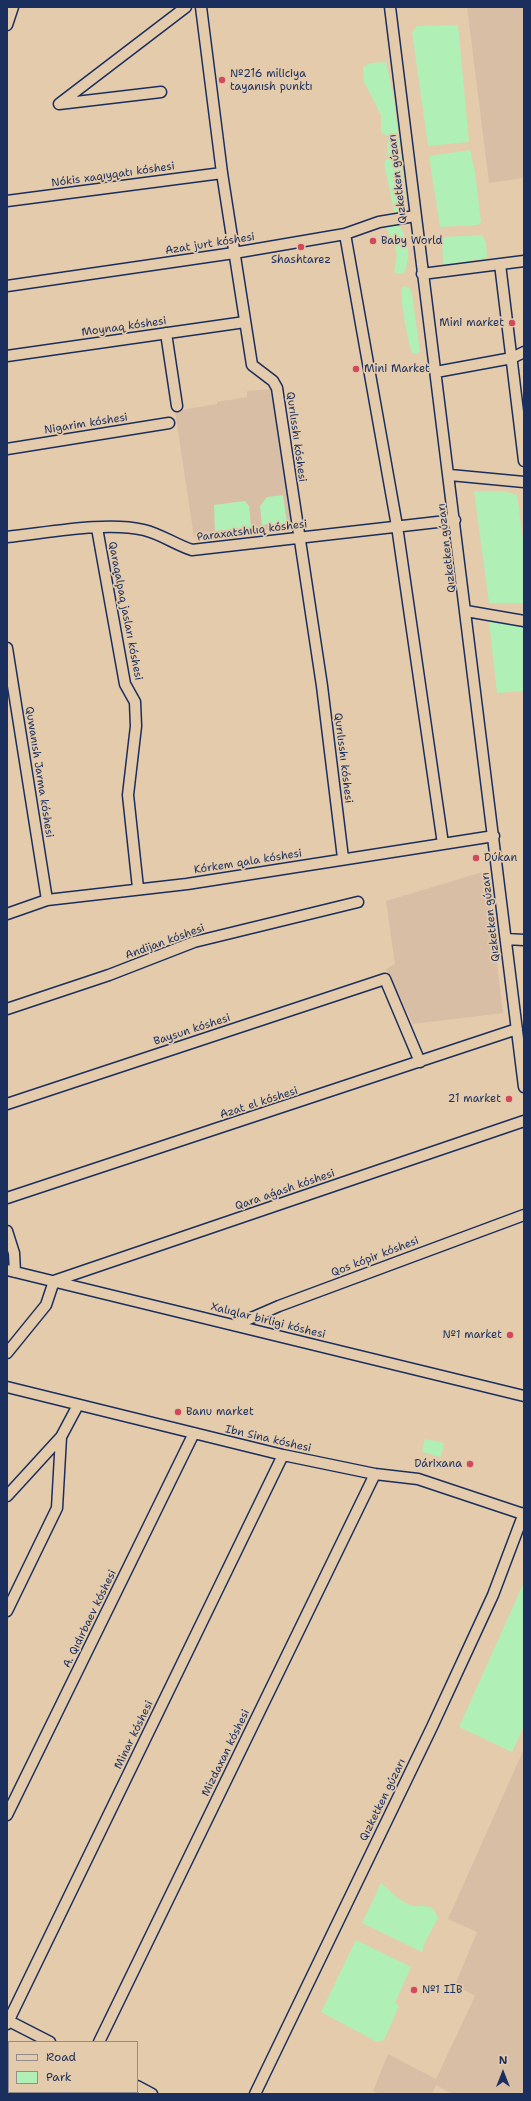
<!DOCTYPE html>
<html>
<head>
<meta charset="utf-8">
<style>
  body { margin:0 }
  #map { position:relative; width:531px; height:2101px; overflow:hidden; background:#e4cbac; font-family:"Shantell Sans",sans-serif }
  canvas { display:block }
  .frame { position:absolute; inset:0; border:8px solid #1b2f5e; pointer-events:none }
  .legend { position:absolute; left:8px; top:2041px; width:130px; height:52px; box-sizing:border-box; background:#e4cbac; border:1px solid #948d8d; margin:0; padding:5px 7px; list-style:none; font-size:12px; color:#1b2f5e }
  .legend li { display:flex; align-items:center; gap:8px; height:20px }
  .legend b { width:20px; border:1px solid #948d8d }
  .north { position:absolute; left:483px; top:2053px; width:40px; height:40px; -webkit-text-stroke:3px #e4cbac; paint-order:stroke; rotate:0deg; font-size:11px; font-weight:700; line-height:16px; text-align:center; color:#1b2f5e }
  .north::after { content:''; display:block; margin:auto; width:14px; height:18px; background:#1b2f5e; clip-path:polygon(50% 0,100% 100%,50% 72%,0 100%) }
</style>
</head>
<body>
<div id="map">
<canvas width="531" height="2101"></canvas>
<div class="frame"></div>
<ul class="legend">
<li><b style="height:5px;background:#e4cbac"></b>Road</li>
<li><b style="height:11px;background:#b0efb6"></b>Park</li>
</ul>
<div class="north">N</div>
</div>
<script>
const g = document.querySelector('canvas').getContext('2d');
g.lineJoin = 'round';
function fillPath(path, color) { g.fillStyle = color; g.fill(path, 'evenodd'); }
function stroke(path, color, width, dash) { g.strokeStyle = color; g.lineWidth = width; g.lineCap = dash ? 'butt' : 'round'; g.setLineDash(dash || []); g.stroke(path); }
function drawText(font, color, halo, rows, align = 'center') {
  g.font = font + ' "Shantell Sans",sans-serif'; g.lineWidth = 3.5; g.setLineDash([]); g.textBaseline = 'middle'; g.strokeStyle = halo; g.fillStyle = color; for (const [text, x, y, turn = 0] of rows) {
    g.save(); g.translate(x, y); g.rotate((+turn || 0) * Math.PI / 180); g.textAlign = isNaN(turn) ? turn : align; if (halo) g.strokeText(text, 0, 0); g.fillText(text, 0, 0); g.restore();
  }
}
fillPath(new Path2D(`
  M467,7H524V178L489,183Z
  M271,389L292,527L194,537L175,411L217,404V402L247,397V391Z
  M486,871L503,1013L413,1024L386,969L395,964L386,901Z
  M524,1749V2094H452L436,2085L432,2094H380L373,2091L388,2054L436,2079L475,1996L455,1985L477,1932L448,1919Z`), '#d9bea6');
fillPath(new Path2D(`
  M458,25L469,142L428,146L412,32L417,26Z
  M386,62L394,99L406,205L400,214L395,215L384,163L388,158L387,145L389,137L381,132V115L364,82L363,67L371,63Z
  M470,150L475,172L481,222L478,225L440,227L429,156Z
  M389,224L400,227C409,241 411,257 404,273L398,274L394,272C400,248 395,246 385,226Z
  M482,235L486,243L487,258L443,265L442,237Z
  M403,286L409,287L412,294L420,352L416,354L412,353C408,341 398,295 403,286Z
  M474,491H503L517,495L524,547V603H489Z
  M283,495L287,523L262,525L260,506L267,497Z
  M245,501L249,506L251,527L215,531L214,505Z
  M491,619L524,624V691L497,693L489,621Z
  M425,1439L444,1443L441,1457L422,1452Z
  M524,1582V1726L512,1752L459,1727Z
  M381,1883C389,1889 398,1900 408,1904C421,1911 431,1898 438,1918L425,1942L422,1952L362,1923Z
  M356,1940L411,1967L395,2003L399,2006L384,2040L377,2042L321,2012Z`), '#b0efb6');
const minor = new Path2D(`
  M201,7L222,173L252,365L273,381L277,388L322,686L343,858
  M390,7C435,367 480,727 524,1087
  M7,25L13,7
  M161,92L59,104L186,7
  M7,201L222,173
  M345,234L397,526L443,844
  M500,264L524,461
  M422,274L524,261
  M7,286L234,253L345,234L379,222L415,216
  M166,333L177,406
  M7,356L245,322
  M436,372L512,358L524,352
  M7,449L169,423
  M450,475L524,482
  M97,528L125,684L135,702L136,726L128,795L138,888
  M7,537C47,533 106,521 144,530C161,534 176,545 192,550L455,520
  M466,611L524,621
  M7,648L47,900
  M7,914L47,900L187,884L494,836
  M506,939L524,940
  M7,1009L109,975L194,942L358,902
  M7,1104L385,979L420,1062
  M7,1198L517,1029
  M7,1231L14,1253L15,1272
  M7,1270L524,1396
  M235,1325L279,1306L524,1215
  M7,1353L46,1305L54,1281L524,1121
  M7,1387L283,1455L375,1474L418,1479L523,1514
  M7,1496L61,1437L78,1405
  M7,1611L57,1508L61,1437
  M7,1815L194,1433
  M7,2020L50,2042
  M7,2024L283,1455
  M99,2042L375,1474
  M137,2086L152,2094
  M73,2094L74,2092
  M255,2094L432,1727L493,1595L524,1513`);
stroke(minor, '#1b2f5e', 13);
stroke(minor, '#e4cbac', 10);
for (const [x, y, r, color] of [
  [222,80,4,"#d1495b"],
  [373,241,4,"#d1495b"],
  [301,247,4,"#d1495b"],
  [512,323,4,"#d1495b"],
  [356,369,4,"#d1495b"],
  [476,858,4,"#d1495b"],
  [509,1099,4,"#d1495b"],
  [510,1335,4,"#d1495b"],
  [178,1412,4,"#d1495b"],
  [470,1464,4,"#d1495b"],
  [414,1990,4,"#d1495b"]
]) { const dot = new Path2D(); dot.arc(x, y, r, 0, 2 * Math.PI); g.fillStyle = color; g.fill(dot); stroke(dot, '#e4cbac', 1.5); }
drawText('11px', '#1b2f5e', '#e4cbac', [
  ["№216 miliciya",230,74],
  ["tayanısh punktı",230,87],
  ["Baby World",381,241],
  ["Shashtarez",301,260,"center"],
  ["Mini market",504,323,"right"],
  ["Mini Market",364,369],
  ["Dúkan",484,858],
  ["21 market",501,1099,"right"],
  ["№1 market",502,1335,"right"],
  ["Banu market",186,1412],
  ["Dárixana",462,1464,"right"],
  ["№1 IIB",422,1990]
], 'left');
drawText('11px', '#1b2f5e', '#e4cbac', [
  ["Nókis xaqıyqatı kóshesi",113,175,-8],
  ["Qızketken gúzarı",398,179,-97],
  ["Azat jurt kóshesi",210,244,-9],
  ["Moynaq kóshesi",124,327,-8],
  ["Nigarim kóshesi",86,424,-9],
  ["Qurılısshı kóshesi",296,437,82],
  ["Paraxatshılıq kóshesi",252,531,-7],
  ["Qızketken gúzarı",447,548,-97],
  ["Qaraqalpaq jasları kóshesi",125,611,79],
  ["Qurılısshı kóshesi",343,758,83],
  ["Quwanısh Jarma kóshesi",39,772,81],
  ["Kórkem qala kóshesi",248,862,-9],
  ["Qızketken gúzarı",491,917,-97],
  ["Andijan kóshesi",165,942,-20],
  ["Baysun kóshesi",192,1030,-18],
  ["Azat el kóshesi",259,1103,-18],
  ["Qara aǵash kóshesi",285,1190,-19],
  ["Qos kópir kóshesi",375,1257,-21],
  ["Xalıqlar birligi kóshesi",268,1321,14],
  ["Ibn Sina kóshesi",268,1439,13],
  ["A. Qıdırbaev kóshesi",90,1619,-64],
  ["Minar kóshesi",134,1735,-64],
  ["Mizdaxan kóshesi",226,1753,-64],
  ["Qızketken gúzarı",383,1800,-64]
]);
</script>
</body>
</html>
